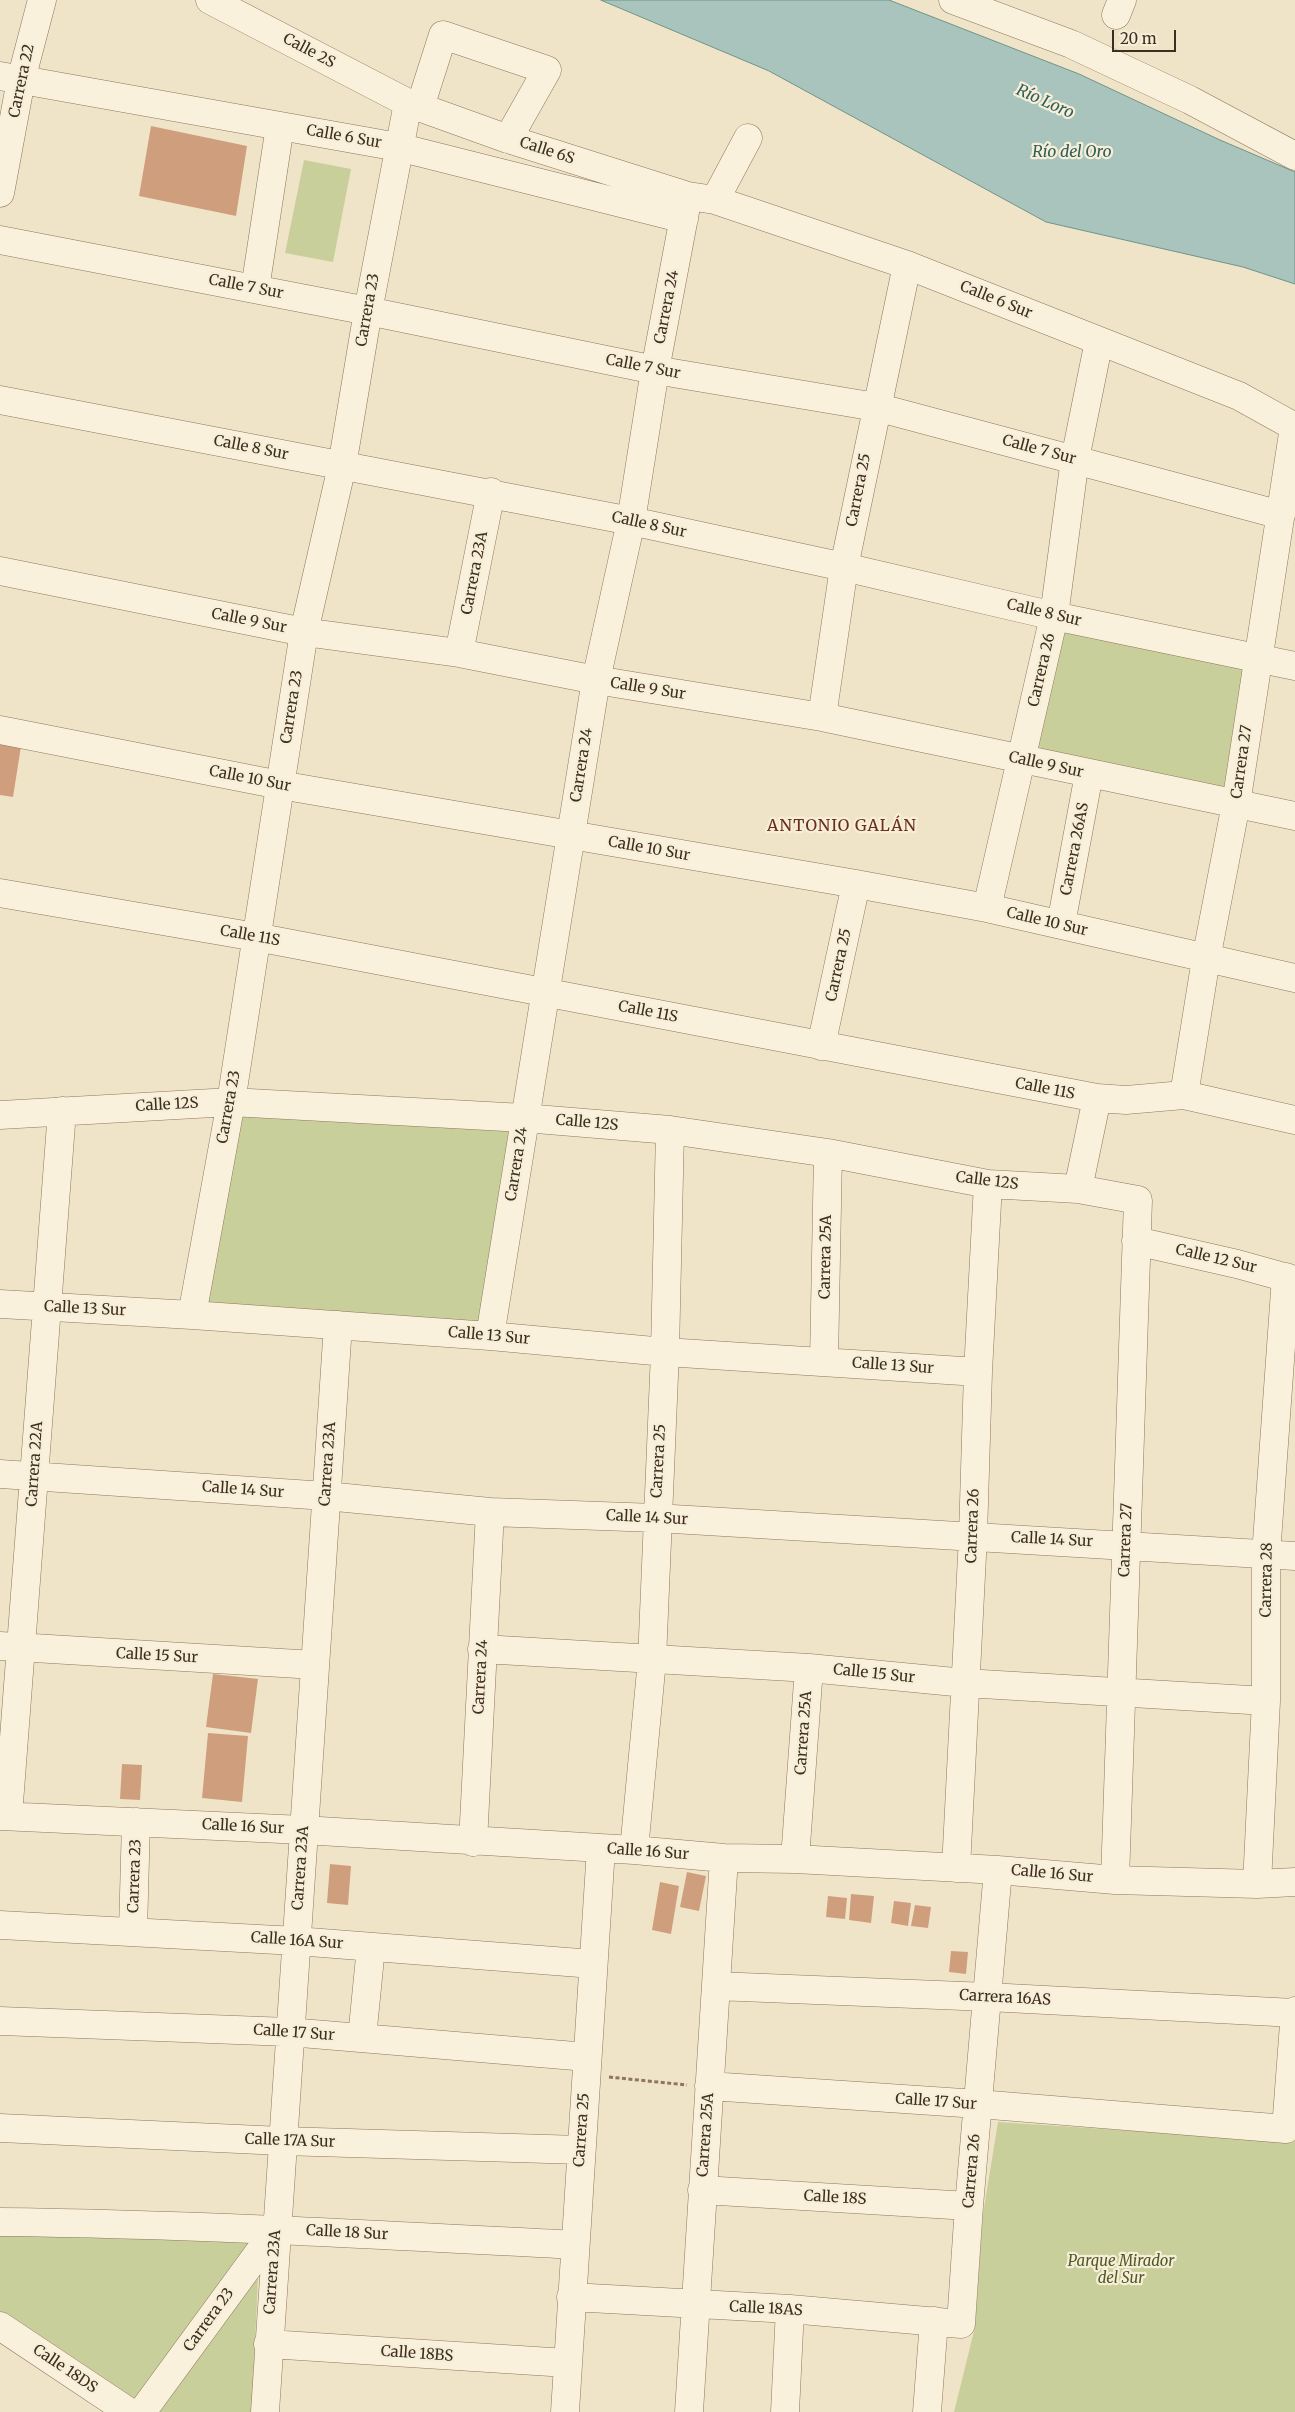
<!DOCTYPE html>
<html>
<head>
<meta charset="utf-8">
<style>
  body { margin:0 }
  #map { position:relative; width:1295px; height:2412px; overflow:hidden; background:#f0e4c8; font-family:Merriweather,serif }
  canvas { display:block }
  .scale { position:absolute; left:1112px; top:30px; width:64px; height:22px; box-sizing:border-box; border:2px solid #3d2e20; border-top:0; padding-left:6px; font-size:15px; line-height:18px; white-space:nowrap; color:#3d2e20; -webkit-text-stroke:4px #f7eed8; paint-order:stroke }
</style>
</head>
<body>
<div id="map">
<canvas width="1295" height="2412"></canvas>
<div class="scale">20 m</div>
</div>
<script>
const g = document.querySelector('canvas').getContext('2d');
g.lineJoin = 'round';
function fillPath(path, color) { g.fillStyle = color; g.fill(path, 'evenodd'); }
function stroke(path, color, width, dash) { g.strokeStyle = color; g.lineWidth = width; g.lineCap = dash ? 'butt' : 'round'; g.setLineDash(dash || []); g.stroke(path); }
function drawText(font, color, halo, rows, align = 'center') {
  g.font = font + ' Merriweather,serif'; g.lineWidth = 4.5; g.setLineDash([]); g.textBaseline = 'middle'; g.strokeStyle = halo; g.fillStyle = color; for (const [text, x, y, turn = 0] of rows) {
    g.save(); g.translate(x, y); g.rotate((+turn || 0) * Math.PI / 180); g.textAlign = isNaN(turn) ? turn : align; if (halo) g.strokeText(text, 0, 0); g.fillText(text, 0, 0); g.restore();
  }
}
fillPath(new Path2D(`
  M304,160L351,169L333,262L285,253Z
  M1054,616L1257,658L1236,804L1021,760Z
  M240,1111L511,1125L480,1327L204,1307Z
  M1295,2030V2412H954L975,2327L983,2214L998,2122L1286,2141Z
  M0,2226L260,2232L252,2412H136L0,2322Z`), '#c9cf9b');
const water = new Path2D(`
  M601,0H889L1079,74L1220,140L1295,172V284L1243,267L1046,222L769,71Z`);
fillPath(water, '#a9c4bc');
stroke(water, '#6f938a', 1);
fillPath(new Path2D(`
  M151,126L247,146L236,216L139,196Z
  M0,737L22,740L13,797L0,795Z
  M213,1674L258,1679L251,1733L206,1727Z
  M208,1733L248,1736L242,1802L202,1798Z
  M122,1764L142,1765L140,1800L120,1799Z
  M330,1864L351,1866L348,1905L327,1903Z
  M687,1872L706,1876L699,1911L680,1907Z
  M660,1882L679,1886L671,1934L652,1930Z
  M851,1894L874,1896L871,1923L849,1920Z
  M828,1896L847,1898L845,1919L826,1917Z
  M894,1901L911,1903L908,1926L891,1923Z
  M915,1905L931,1907L928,1928L911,1926Z
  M951,1951L968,1952L966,1974L949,1972Z`), '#cf9f7d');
const minor = new Path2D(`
  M210,0L408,103L508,139L688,196L715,200L907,265L1239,396L1295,427
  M953,0L1071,44L1190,100L1295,156
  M1116,15L1122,0
  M0,76L398,147L684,219
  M420,107L443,35L547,70L508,139
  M0,193L21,80L42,0
  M715,200L748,138
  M0,240L368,311L655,370L876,407L1281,515
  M255,289L280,126
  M0,400L631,521L844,567L1054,616L1295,666
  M0,571L304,632L459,653L596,680L822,717L1295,816
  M459,653L491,492
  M822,717L844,567L907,265
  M0,730L280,785L856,884L987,908L1295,978
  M0,893L256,937L1097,1098L1126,1100L1184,1095L1295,1120
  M987,908L1054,616L1075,459L1099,341
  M1061,924L1089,774
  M821,1046L856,884
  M1184,1095L1206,959L1236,804L1294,427
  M0,1115L231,1102L524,1118L670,1130L828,1153L988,1184L1078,1189L1138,1200L1115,1880
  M1078,1189L1097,1098
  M1136,1241L1237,1264L1295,1280
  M0,1304L192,1315L490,1336L665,1352L978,1372
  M192,1315L231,1102L304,632L342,466L368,311L408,103
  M490,1336L596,680L631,521L655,370L688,196
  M824,1361L828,1153
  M0,1474L326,1496L490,1512L656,1518L1295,1556
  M0,1646L315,1665
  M482,1649L809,1668L965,1683L1266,1701
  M0,1816L303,1830L634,1850L724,1858L795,1859L998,1870L1115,1880L1257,1884L1295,1882
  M8,1816L62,1111
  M473,1842L490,1512
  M634,1850L652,1660L665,1352L670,1130
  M795,1859L809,1668
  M956,1868L973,1536L978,1372L988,1184
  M1257,1884L1266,1701V1555L1286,1277
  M0,1925L296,1941L593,1964
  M133,1931L136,1822
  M716,1986L988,1997L1295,2013
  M0,2021L289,2032L587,2057
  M362,2038L371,1947
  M709,2086L978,2104L1286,2129L1295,2011
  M0,2128L282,2141L581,2150
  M702,2190L969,2206
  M0,2222C192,2224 383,2235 575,2245
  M571,2297L790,2309L961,2324L969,2206L998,1870
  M0,2326L129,2412
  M268,2344L567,2363
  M142,2412L276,2229
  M265,2412L338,1325
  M565,2412L601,1848
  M689,2412L724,1858
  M785,2412L790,2309
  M927,2412L934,2321`);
stroke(minor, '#8d765c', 29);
stroke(new Path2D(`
  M609,2077L687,2085`), '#8d765c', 3, [4, 2.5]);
stroke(minor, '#faf1dc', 28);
drawText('15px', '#3d2e20', '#f7eed8', [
  ["Calle 2S",309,51,28],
  ["Carrera 22",22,81,-78],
  ["Calle 6 Sur",344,137,10],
  ["Calle 6S",547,151,18],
  ["Calle 7 Sur",246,287,11],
  ["Calle 6 Sur",996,300,22],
  ["Carrera 24",667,307,-79],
  ["Carrera 23",368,310,-80],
  ["Calle 7 Sur",643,367,11],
  ["Calle 8 Sur",251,448,11],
  ["Calle 7 Sur",1039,450,15],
  ["Carrera 25",859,490,-79],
  ["Calle 8 Sur",649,525,12],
  ["Carrera 23A",475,573,-79],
  ["Calle 8 Sur",1044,613,13],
  ["Calle 9 Sur",249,621,11],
  ["Carrera 26",1042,670,-77],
  ["Calle 9 Sur",648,689,9],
  ["Carrera 23",292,707,-81],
  ["Carrera 27",1242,762,-82],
  ["Carrera 24",582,765,-81],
  ["Calle 9 Sur",1046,765,12],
  ["Calle 10 Sur",250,779,11],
  ["Calle 10 Sur",649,849,10],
  ["Carrera 26AS",1075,849,-79],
  ["Calle 10 Sur",1047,922,13],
  ["Calle 11S",250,936,10],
  ["Carrera 25",839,965,-78],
  ["Calle 11S",648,1012,11],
  ["Calle 11S",1045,1089,11],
  ["Calle 12S",167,1105,-3],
  ["Carrera 23",229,1107,-80],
  ["Calle 12S",587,1123,5],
  ["Carrera 24",517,1164,-81],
  ["Calle 12S",987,1181,7],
  ["Carrera 25A",826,1257,-89],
  ["Calle 12 Sur",1216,1259,13],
  ["Calle 13 Sur",85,1309,3],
  ["Calle 13 Sur",489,1336,5],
  ["Calle 13 Sur",893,1366,4],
  ["Carrera 25",659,1461,-87],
  ["Carrera 22A",35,1464,-86],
  ["Carrera 23A",328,1464,-86],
  ["Calle 14 Sur",243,1490,4],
  ["Calle 14 Sur",647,1518,3],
  ["Carrera 26",973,1526,-88],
  ["Calle 14 Sur",1052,1540,3],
  ["Carrera 27",1126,1540,-88],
  ["Carrera 28",1267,1580,-89],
  ["Calle 15 Sur",157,1656,3],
  ["Calle 15 Sur",874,1674,6],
  ["Carrera 24",481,1677,-87],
  ["Carrera 25A",804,1733,-86],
  ["Calle 16 Sur",243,1827,3],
  ["Calle 16 Sur",648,1852,4],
  ["Carrera 23A",301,1868,-86],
  ["Calle 16 Sur",1052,1874,5],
  ["Carrera 23",135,1876,-88],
  ["Calle 16A Sur",297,1941,4],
  ["Carrera 16AS",1005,1998,3],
  ["Calle 17 Sur",294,2033,4],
  ["Calle 17 Sur",936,2102,4],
  ["Carrera 25",582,2130,-86],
  ["Carrera 25A",706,2135,-86],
  ["Calle 17A Sur",290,2141,2],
  ["Carrera 26",972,2171,-85],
  ["Calle 18S",835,2198,3],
  ["Calle 18 Sur",347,2233,3],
  ["Carrera 23A",273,2272,-86],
  ["Calle 18AS",766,2309,3],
  ["Carrera 23",209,2320,-54],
  ["Calle 18BS",417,2354,4],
  ["Calle 18DS",65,2369,34]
]);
drawText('italic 15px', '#4d5a26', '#f7eed8', [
  ["Parque Mirador",1121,2262],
  ["del Sur",1121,2279]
]);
drawText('italic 16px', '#2f5d5a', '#f7eed8', [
  ["Río Loro",1045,102,24],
  ["Río del Oro",1072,152]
]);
g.letterSpacing = '1px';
drawText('16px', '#6b2e1e', '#f7eed8', [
  ["ANTONIO GALÁN",842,826]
]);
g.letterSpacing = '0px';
</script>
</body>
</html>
